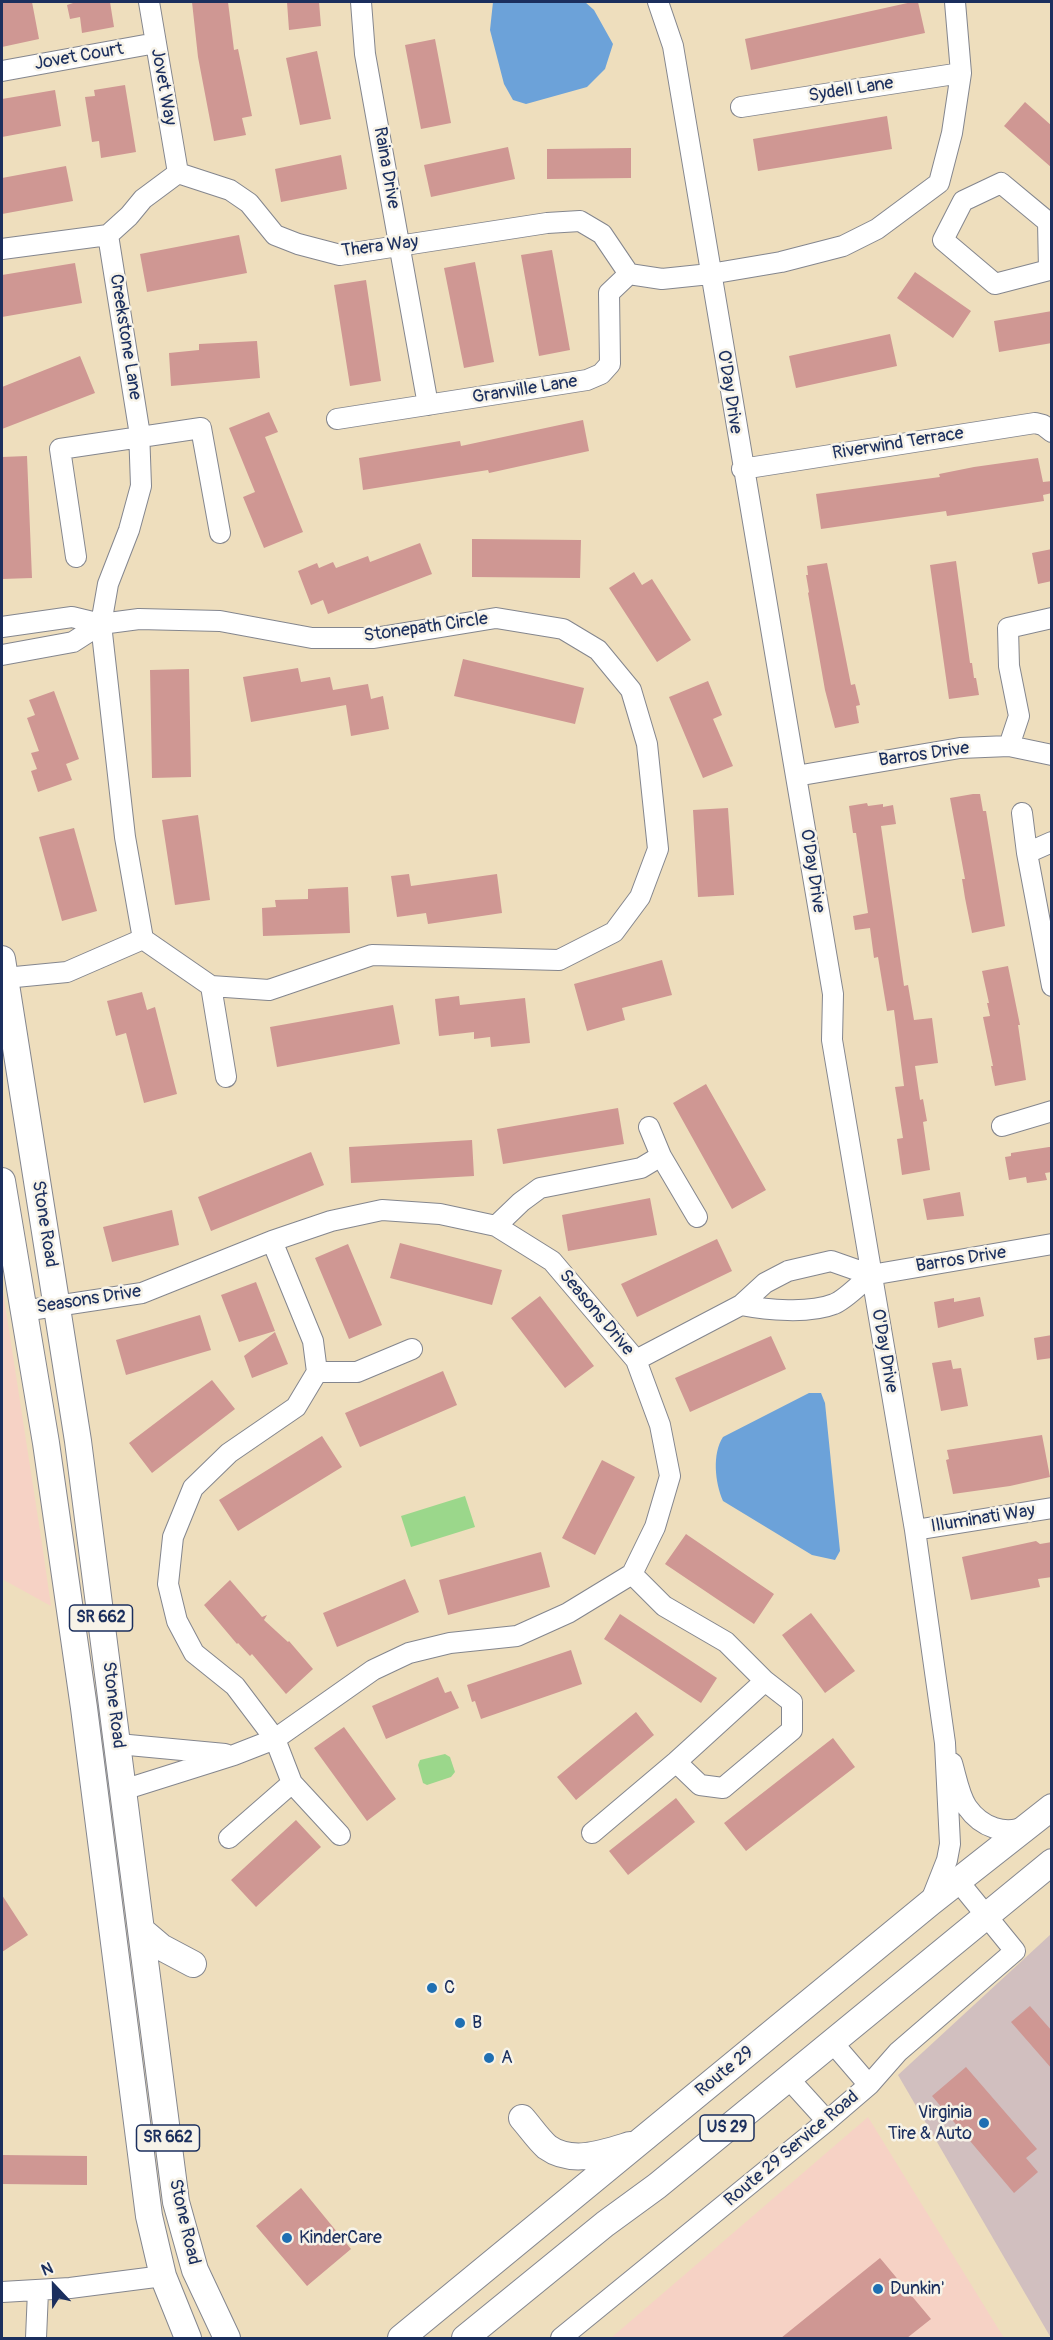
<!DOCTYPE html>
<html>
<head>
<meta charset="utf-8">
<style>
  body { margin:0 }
  #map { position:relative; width:1053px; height:2340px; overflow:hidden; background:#eedebd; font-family:Pangolin,sans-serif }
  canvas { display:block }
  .frame { position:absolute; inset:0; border:3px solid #1b2f5e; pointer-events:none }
  .north { position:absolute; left:24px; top:2256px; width:60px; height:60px; -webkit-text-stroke:4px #f7f3e8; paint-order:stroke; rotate:338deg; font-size:16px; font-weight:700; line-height:24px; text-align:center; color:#1b2f5e }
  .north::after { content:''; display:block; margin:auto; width:21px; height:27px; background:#1b2f5e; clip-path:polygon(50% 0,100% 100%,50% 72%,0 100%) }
</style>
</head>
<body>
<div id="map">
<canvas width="1053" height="2340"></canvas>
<div class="frame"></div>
<div class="north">N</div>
</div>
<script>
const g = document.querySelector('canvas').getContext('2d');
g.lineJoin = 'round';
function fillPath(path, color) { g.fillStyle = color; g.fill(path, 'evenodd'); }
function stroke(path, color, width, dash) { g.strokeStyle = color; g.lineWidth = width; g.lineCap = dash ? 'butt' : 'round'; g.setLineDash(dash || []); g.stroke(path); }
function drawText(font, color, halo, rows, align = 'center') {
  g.font = font + ' Pangolin,sans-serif'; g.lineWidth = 5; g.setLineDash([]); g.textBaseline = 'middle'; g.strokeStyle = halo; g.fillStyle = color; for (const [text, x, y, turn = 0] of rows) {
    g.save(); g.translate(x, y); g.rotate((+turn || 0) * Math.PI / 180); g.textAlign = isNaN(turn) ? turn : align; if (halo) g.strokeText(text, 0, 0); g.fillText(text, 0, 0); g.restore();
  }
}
fillPath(new Path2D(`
  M2,1285L42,1544L51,1606L2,1579Z
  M868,2117L1004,2338H611Z`), '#f6d2c5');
fillPath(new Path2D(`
  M1051,1934V2338L898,2075Z`), '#d1bfbf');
fillPath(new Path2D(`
  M465,1496L475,1527L411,1547L401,1516Z
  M445,1754L450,1757L455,1772L451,1777L427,1785L423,1783L418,1765L420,1760Z`), '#9bd78b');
fillPath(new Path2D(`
  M493,2H585L594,10L613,44L605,69L587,87L526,104L513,100L504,84L490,30Z
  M809,1393H821L825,1403L840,1551L835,1560L812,1555L723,1501C715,1482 712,1454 723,1437Z`), '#6ca2d9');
fillPath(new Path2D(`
  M2,2H32L39,39L2,47Z
  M76,2H110L114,27L82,33L80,17L70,19L67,5Z
  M192,2H228L234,50L238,49L252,116L242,118L246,135L214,141L198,57Z
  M287,2H319L321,26L289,30Z
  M912,2H918L925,33L751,70L745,39Z
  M435,39L451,123L421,129L405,45Z
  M317,51L331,119L300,125L286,58Z
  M125,85L136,152L101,158L99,141L92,142L85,97L95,96L94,90Z
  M55,90L61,126L2,137V99Z
  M1025,102L1052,126V168L1004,126Z
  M887,116L892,149L758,171L753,139Z
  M508,147L515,179L431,197L424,165Z
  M631,148V178L547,179V149Z
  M341,155L347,189L281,202L275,169Z
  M66,166L73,201L2,214V178Z
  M239,235L247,273L147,292L140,254Z
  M552,250L570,350L539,356L521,255Z
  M475,262L494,362L464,368L444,268Z
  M75,263L82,303L2,317V275Z
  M915,272L971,311L953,338L897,298Z
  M366,280L381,381L350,386L334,285Z
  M1052,311V343L999,352L994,321Z
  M890,334L897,366L796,388L789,356Z
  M257,341L260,378L171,386L169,353L199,350V344Z
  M80,356L95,393L2,429V387Z
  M269,412L278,432L265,437L303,532L264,548L243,497L255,492L229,428Z
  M583,420L589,451L489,473L488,470L363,490L359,458L460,441L461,446Z
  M27,456L32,578L2,579V457Z
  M1038,458L1043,482L1052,481V493L1043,495L1044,501L947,516L946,511L821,529L816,494L940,477L939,474L974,467Z
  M472,539L581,540L580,578L472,577Z
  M420,543L432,574L328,614L323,600L311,605L298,571L317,563L319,568L333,562L336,568L368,556L370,562Z
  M1052,549V581L1038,584L1032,553Z
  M956,561L970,663H972L974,678H976L979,695L949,699L930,565Z
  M827,563L851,685L855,684L860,705L856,706L859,723L835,728L825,690L808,593L809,592L806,575H808L807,566Z
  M634,572L642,585L652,579L691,640L657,662L609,588Z
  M463,659L584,688L575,724L454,696Z
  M298,668L301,682L330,677L333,690L368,684L371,699L383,696L389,729L351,736L346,705L251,722L243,677Z
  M189,669L191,777L152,778L150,670Z
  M708,681L722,715L713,719L733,766L703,778L669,697Z
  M54,691L79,759L66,764L72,780L38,792L31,771L37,769L31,753L39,751L27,718L35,715L29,700Z
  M973,794H980L983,811H986L1005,926L972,933L965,898L962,879H965L950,798Z
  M867,803L868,806L883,804V807L893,805L896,824L881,826L904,986L908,985L914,1020L932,1018L938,1063L915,1066L920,1100L923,1099L927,1121L923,1122L930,1170L902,1175L897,1139L903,1138L895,1087L904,1086L894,1010L887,1011L878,957L874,958L870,928L855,930L853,916L868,913L856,833H853L849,806Z
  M728,808L734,895L698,897L693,810Z
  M198,815L210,900L175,905L162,820Z
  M74,828L97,911L62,921L39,837Z
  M409,874L411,886L497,874L502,913L428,924L426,913L397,917L391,876Z
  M348,887L350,933L263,936L262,908L276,907L275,900L308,899V889Z
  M662,960L672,995L622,1008L625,1020L587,1031L574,984Z
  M1008,966L1020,1025H1018L1026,1080L995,1086L991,1066H993L983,1017L990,1016L987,1003H989L982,971Z
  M142,992L147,1010L155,1007L177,1094L144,1103L126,1033L116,1036L107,1001Z
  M459,996L460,1005L525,998L530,1043L491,1047L490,1037L474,1039V1032L439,1036L435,999Z
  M393,1005L400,1044L277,1067L270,1027Z
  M706,1084L766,1190L732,1209L673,1103Z
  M618,1108L624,1144L503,1164L497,1129Z
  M472,1140L474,1176L351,1183L349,1147Z
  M1049,1147H1052V1172L1045,1173L1047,1180L1027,1183L1026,1177L1009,1180L1005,1157L1011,1156V1153Z
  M311,1152L324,1185L211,1231L198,1197Z
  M960,1192L964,1216L927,1220L923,1199Z
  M650,1198L657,1235L568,1251L562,1215Z
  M172,1210L179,1245L112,1262L103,1227Z
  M717,1239L732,1271L637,1317L621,1284Z
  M400,1243L502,1270L492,1305L390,1278Z
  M348,1244L382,1325L349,1339L315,1258Z
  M256,1282L275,1331L239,1342L221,1295Z
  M540,1296L594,1366L565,1388L511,1318Z
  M980,1297L984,1316L938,1328L934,1302L954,1298V1302Z
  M200,1315L211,1350L126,1375L116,1340Z
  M275,1332L288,1364L252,1378L244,1356Z
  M1052,1335V1358L1037,1360L1034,1338Z
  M771,1336L786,1369L690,1412L675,1378Z
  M951,1360L953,1369L961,1368L968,1406L941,1411L932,1363Z
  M443,1371L457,1405L360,1447L345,1413Z
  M212,1380L235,1409L152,1473L129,1443Z
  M1042,1435L1050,1477L1010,1486L953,1494L946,1460L949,1459L947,1450Z
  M322,1436L342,1467L238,1531L219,1500Z
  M602,1460L635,1477L595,1555L562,1538Z
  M686,1534L774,1594L754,1624L665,1564Z
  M1036,1541L1040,1544L1052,1542V1577L1038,1579L1040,1587L971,1600L962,1557Z
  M541,1552L550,1587L448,1615L439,1580Z
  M405,1579L419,1612L337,1647L323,1613Z
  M230,1580L262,1617L267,1615L264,1620L288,1642L289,1641L313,1669L286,1694L252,1654L250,1656L238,1643L237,1644L204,1605Z
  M811,1613L855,1671L825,1693L782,1635Z
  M620,1614L717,1678L701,1703L604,1639Z
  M571,1650L582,1684L481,1719L475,1701L472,1702L467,1685Z
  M438,1677L445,1693L451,1691L459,1708L386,1739L372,1706Z
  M636,1712L654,1735L576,1800L557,1777Z
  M344,1727L396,1799L367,1821L314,1748Z
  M833,1738L855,1767L746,1851L724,1823Z
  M676,1798L695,1822L628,1875L609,1851Z
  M296,1820L321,1847L256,1907L231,1880Z
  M2,1895L28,1935L2,1952Z
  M1030,2006L1052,2031V2069L1011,2022Z
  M966,2067L1037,2149L1026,2158L1038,2172L1014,2193L932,2096Z
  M2,2155L87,2156V2185L2,2184Z
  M301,2188L351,2249L307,2286L256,2226Z
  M880,2258L931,2319L907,2338H781Z`), '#cf9793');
const minor = new Path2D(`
  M149,2L178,173
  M361,2L365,54L428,405
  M658,2L673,46C724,363 780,678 833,994L832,1040L915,1530L945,1743L950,1844L947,1860L930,1903
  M2,71L156,43
  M741,107L961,73
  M178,173L230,190L249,203L275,235L298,244L340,255L547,223L580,221L602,234L629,274L662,279L710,274L781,262L843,246L877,229L939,183L952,133L961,73L955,2
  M1001,183L1048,222L1049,270L995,284L943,240L963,201Z
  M2,249L108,235L129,216L143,199L178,173
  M337,419L587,380L601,374L610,364L609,293L629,274
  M742,469L1035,423L1043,425L1052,432
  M76,557L60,449L201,428L220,533
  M2,627L72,617L101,624
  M2,655L73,642L101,624L139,619L220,621L312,638H374L496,618L563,629L598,650L631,690L647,744L658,849L640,897L614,932L559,960L372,955L269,990L211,986L143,939L125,837L101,624L108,584L129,530L141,486L139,429L108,235
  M1009,746L1019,716L1009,666L1008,628L1052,618
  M796,776L960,748L1009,746L1052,755
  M1022,813L1027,853
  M1052,842L1027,853L1052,986
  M5,978L67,972L143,939
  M211,986L226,1077
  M1002,1126L1052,1111
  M649,1127L661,1156L697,1217
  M496,1226L521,1202L540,1188L641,1168L661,1156
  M741,1305C767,1310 809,1314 834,1304C845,1300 861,1283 871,1275
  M23,1311L142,1293L272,1241L331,1221L382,1210L440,1214L496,1226L552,1261L636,1360L660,1425L670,1476L655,1527L632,1574L568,1613L517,1636L450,1643L409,1653L373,1670L275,1739L234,1755L123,1790
  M636,1360L741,1305L765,1283L788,1271L831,1261L871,1275L1052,1244
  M317,1372H357L412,1349
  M915,1530L1052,1508
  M632,1574L664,1606L726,1642L765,1681
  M118,1744L225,1754
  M952,1763C956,1776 959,1795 967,1807C981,1827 1006,1837 1028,1825
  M292,1783L340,1835
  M592,1833L676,1762L765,1681L792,1702V1730L723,1788L700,1785L676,1762
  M229,1838L292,1783L275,1739L235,1686L194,1653L177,1621L168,1584L173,1537L193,1488L229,1453L296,1407L317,1372L313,1341L272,1241
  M832,2042L869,2085
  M788,2078L827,2121
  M2,2292L70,2288L163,2276
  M36,2338L38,2291
  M561,2338L827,2121L869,2085L898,2052L1015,1951L958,1881`);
const major = new Path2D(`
  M2,959L78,1441L176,2202L195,2270L227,2338
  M2,1181L46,1443L84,1708L149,2216L163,2276L188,2338
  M141,1930L161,1947L193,1964
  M522,2118C530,2127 538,2139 547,2147C572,2165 604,2153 630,2145
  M401,2338L930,1903L1052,1807
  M465,2338L605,2224L657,2186L1052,1862`);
stroke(minor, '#84868e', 22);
stroke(major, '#84868e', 28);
stroke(minor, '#fff', 20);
stroke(major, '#fff', 26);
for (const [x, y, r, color] of [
  [432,1988,6,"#1f6fb2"],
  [460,2023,6,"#1f6fb2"],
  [489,2058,6,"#1f6fb2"],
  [984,2123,6,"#1f6fb2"],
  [287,2238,6,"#1f6fb2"],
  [878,2289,6,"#1f6fb2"]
]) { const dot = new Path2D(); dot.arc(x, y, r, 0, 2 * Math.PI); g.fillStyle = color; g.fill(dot); stroke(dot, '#f7f3e8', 2); }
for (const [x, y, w] of [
  [101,1618,63],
  [727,2128,54],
  [168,2138,63]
]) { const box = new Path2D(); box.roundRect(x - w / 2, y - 13, w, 26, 4.5); g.fillStyle = '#f7f3e8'; g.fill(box); stroke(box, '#1b2f5e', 1.5); }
drawText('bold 16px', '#1b2f5e', null, [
  ["SR 662",101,1618],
  ["US 29",727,2128],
  ["SR 662",168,2138]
]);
drawText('18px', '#1b2f5e', '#f7f3e8', [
  ["Jovet Court",79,57,-10],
  ["Jovet Way",163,87,80],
  ["Sydell Lane",851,90,-9],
  ["Raina Drive",386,168,80],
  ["Thera Way",380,247,-7],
  ["Creekstone Lane",125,337,81],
  ["Granville Lane",525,390,-9],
  ["O'Day Drive",729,392,81],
  ["Riverwind Terrace",898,444,-9],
  ["Stonepath Circle",426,628,-8],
  ["Barros Drive",924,755,-8],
  ["O'Day Drive",812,871,81],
  ["Stone Road",44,1224,81],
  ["Barros Drive",961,1260,-9],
  ["Seasons Drive",89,1300,-9],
  ["Seasons Drive",596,1313,50],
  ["O'Day Drive",884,1351,80],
  ["Illuminati Way",983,1519,-9],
  ["Stone Road",113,1705,83],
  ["Route 29",725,2072,-39],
  ["Route 29 Service Road",792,2149,-40],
  ["Stone Road",184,2222,77]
]);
drawText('18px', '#1b2f5e', '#f7f3e8', [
  ["C",444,1988],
  ["B",472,2023],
  ["A",501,2058],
  ["Virginia",972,2113,"right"],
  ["Tire & Auto",972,2134,"right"],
  ["KinderCare",299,2238],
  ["Dunkin'",890,2289]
], 'left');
</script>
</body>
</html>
